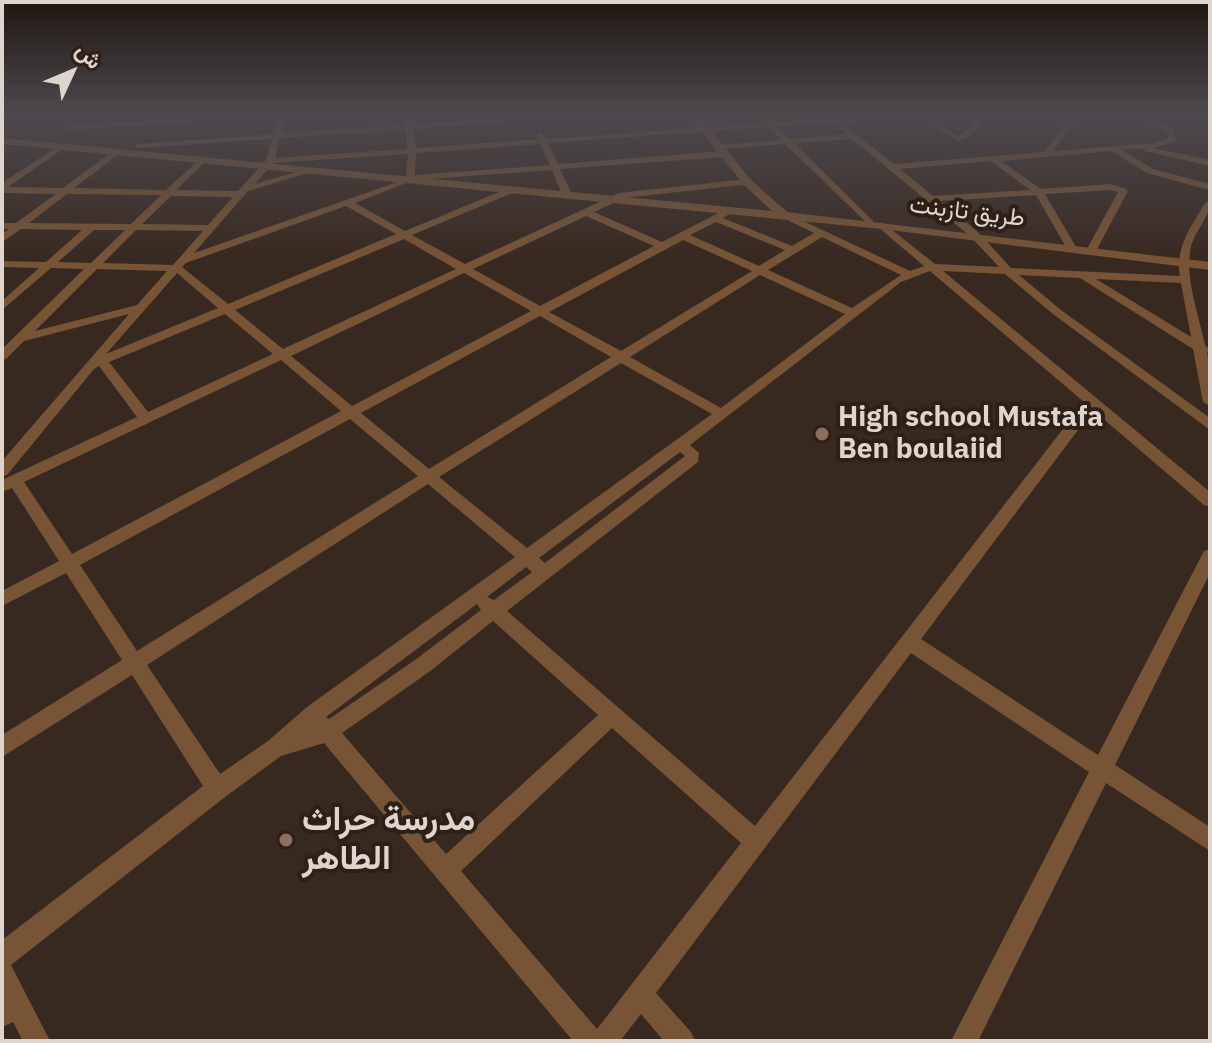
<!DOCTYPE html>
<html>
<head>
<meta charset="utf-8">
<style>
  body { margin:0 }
  #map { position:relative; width:1212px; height:1043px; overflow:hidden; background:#382920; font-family:"IBM Plex Sans",Vazirmatn,sans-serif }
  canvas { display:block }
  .frame { position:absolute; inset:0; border:4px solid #dfd5cf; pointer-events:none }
  .north { position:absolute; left:32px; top:32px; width:80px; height:80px; -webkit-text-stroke:6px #2e2017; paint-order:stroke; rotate:46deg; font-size:22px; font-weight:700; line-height:32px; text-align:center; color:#dfd5cf }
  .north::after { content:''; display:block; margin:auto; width:28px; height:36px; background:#dfd5cf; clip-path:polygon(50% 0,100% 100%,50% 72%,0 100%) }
</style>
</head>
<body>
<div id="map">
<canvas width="1212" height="1043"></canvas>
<div class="frame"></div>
<div class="north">ش</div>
</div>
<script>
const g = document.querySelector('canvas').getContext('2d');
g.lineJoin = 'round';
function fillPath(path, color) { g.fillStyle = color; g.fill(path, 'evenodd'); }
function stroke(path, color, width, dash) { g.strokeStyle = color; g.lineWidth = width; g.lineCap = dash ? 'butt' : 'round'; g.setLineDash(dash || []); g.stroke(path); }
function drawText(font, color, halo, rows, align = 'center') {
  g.font = font + ' "IBM Plex Sans",Vazirmatn,sans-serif'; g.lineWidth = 8; g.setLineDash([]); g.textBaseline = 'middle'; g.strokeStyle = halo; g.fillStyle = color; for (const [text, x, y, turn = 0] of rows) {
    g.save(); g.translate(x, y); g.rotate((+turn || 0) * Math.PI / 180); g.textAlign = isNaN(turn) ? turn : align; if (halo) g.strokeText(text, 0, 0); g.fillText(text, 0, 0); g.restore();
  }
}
fillPath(new Path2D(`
  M2,115H8L2,118Z
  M236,115H271L69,130L65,128L69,126Z
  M279,115H287L282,133L405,125L404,115H412L413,124L549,115H582L413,129L416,148L538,139L536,134L540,132L546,139L764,123L759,118L763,116L772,122L827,118L826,115L836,118L912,115L908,117L841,122L894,164L1044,152L1072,115H1080L1053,151L1153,143L1168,138L1167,133L1137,115H1146L1173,130L1176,141L1153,148L1210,160V166L1145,151L1144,148L1122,150L1153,169L1210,184V190L1147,173L1112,151L1001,161L1041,189L1111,184L1126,189L1128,191L1096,251L1087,249L1118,192L1110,190L1045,194L1076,247L1071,250L1066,247L1036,195L940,201L978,232L1011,268L1180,276C1175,247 1191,227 1205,203L1210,200C1210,218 1196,229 1191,246C1184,277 1199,315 1205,345L1210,350L1207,353L1210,369V406L1203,402L1193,349L1080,278L1019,275L1061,310L1210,418V430L1053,314L1005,274L943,271L1210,492V507L1204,505L1093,410L921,639L1098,755L1204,551L1210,549V573L1115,765L1210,827V851L1106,783L978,1041H951L1089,772L911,653L656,993L691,1032L695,1041H664L641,1014L620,1041H573L324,743L281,756L225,797L11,965L50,1041H23L13,1022L2,1027V940L203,786L132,675L2,757V735L122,660L66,573L2,606V591L59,561L12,488L2,492V480L137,417L99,366L94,369L7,475L2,476V461L129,314L24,341L6,359L2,360V349L84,269L51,268L2,310V301L39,268L2,267V261L46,262L82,230L21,229L2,242V234L9,229H2V223H16L56,194L2,193V183L60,145L64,147L63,149L8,187L63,188L116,149L120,152L119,154L74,188L166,190L202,157L206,160L205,162L176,190L238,191L266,160L272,139L138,148L134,146L138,144L274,134ZM833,123L847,134L789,139L777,127ZM768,127L780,140L720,145L716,147L720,149L785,144L870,226L873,225V221L794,143L852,139L970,236L999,267L935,264L882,222L877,225L878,227L924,266L910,271L782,211L777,214L779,216L814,233L792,246L723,218L735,210L730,207L662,242L594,212L624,198L750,184V180L747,179L619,193L465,264L412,235L517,191V187H511L405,231L355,203L414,180L552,170L562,194L567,197L572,194L560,169L725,157L729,154L725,151L558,164L548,143ZM406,130L407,149L275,158L280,138ZM540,144L550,165L415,175L416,153ZM408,154L406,179L194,253L248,191L314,171L310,168L255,184L273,163ZM991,161L1030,190L933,196L900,169ZM67,194L161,195L131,224L29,223ZM171,196L233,197L208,225L142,224ZM346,206L396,234L228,304L182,267L186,263ZM586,216L654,246L540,306L473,269ZM716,222L785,250L759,266L690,235ZM94,230H125L91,263L58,262ZM136,230L203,231L173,265L103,263ZM822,237L901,275L852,308L768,270ZM404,239L456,269L283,349L235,310ZM683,240L752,271L621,351L549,312ZM97,269L167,271L137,305L35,331ZM930,271L1084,402L755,826L507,611L698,462L699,453L690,445L901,282ZM177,273L218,308L106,354ZM464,273L531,311L352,406L291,356ZM760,275L845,314L721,408L630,357ZM1096,279L1181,283L1191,337ZM225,314L273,354L148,412L109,362ZM540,316L611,357L429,469L361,413ZM281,360L341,411L72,554L24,482ZM621,363L712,414L527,548L439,477ZM350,419L418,476L137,651L80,565ZM680,452L685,456L545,563L539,558ZM428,484L515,557L307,707L268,741L220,774L147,665ZM526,567L532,572L494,600L487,597ZM477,604L481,610L415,660L329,719L326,717ZM493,621L598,715L446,854L342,733L429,672ZM612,728L741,843L597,1029L461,871Z
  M914,115H923L958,136L966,131L976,115H984L972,135L958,141Z`), '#775436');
fillPath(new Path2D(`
  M689,115H699L751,180L787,212L1210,262V270L882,229L2,144V138L772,211L743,184Z`), '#775436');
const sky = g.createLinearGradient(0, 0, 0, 261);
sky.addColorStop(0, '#1f1712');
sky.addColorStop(0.44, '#4d494e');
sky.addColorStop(1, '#4d494e00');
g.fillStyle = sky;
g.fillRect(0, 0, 1212, 261);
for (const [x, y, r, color] of [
  [822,434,8,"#8d6e63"],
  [286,840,8,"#8d6e63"]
]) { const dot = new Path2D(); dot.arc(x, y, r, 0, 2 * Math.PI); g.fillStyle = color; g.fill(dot); stroke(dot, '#2e2017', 3); }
drawText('24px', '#dfd5cf', '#2e2017', [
  ["طريق تازبنت",967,212,7]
]);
drawText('bold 28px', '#dfd5cf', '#2e2017', [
  ["High school Mustafa",838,418],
  ["Ben boulaiid",838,450]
], 'left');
drawText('bold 34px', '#dfd5cf', '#2e2017', [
  ["مدرسة حراث",302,820],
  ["الطاهر",302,859]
], 'left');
</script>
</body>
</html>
